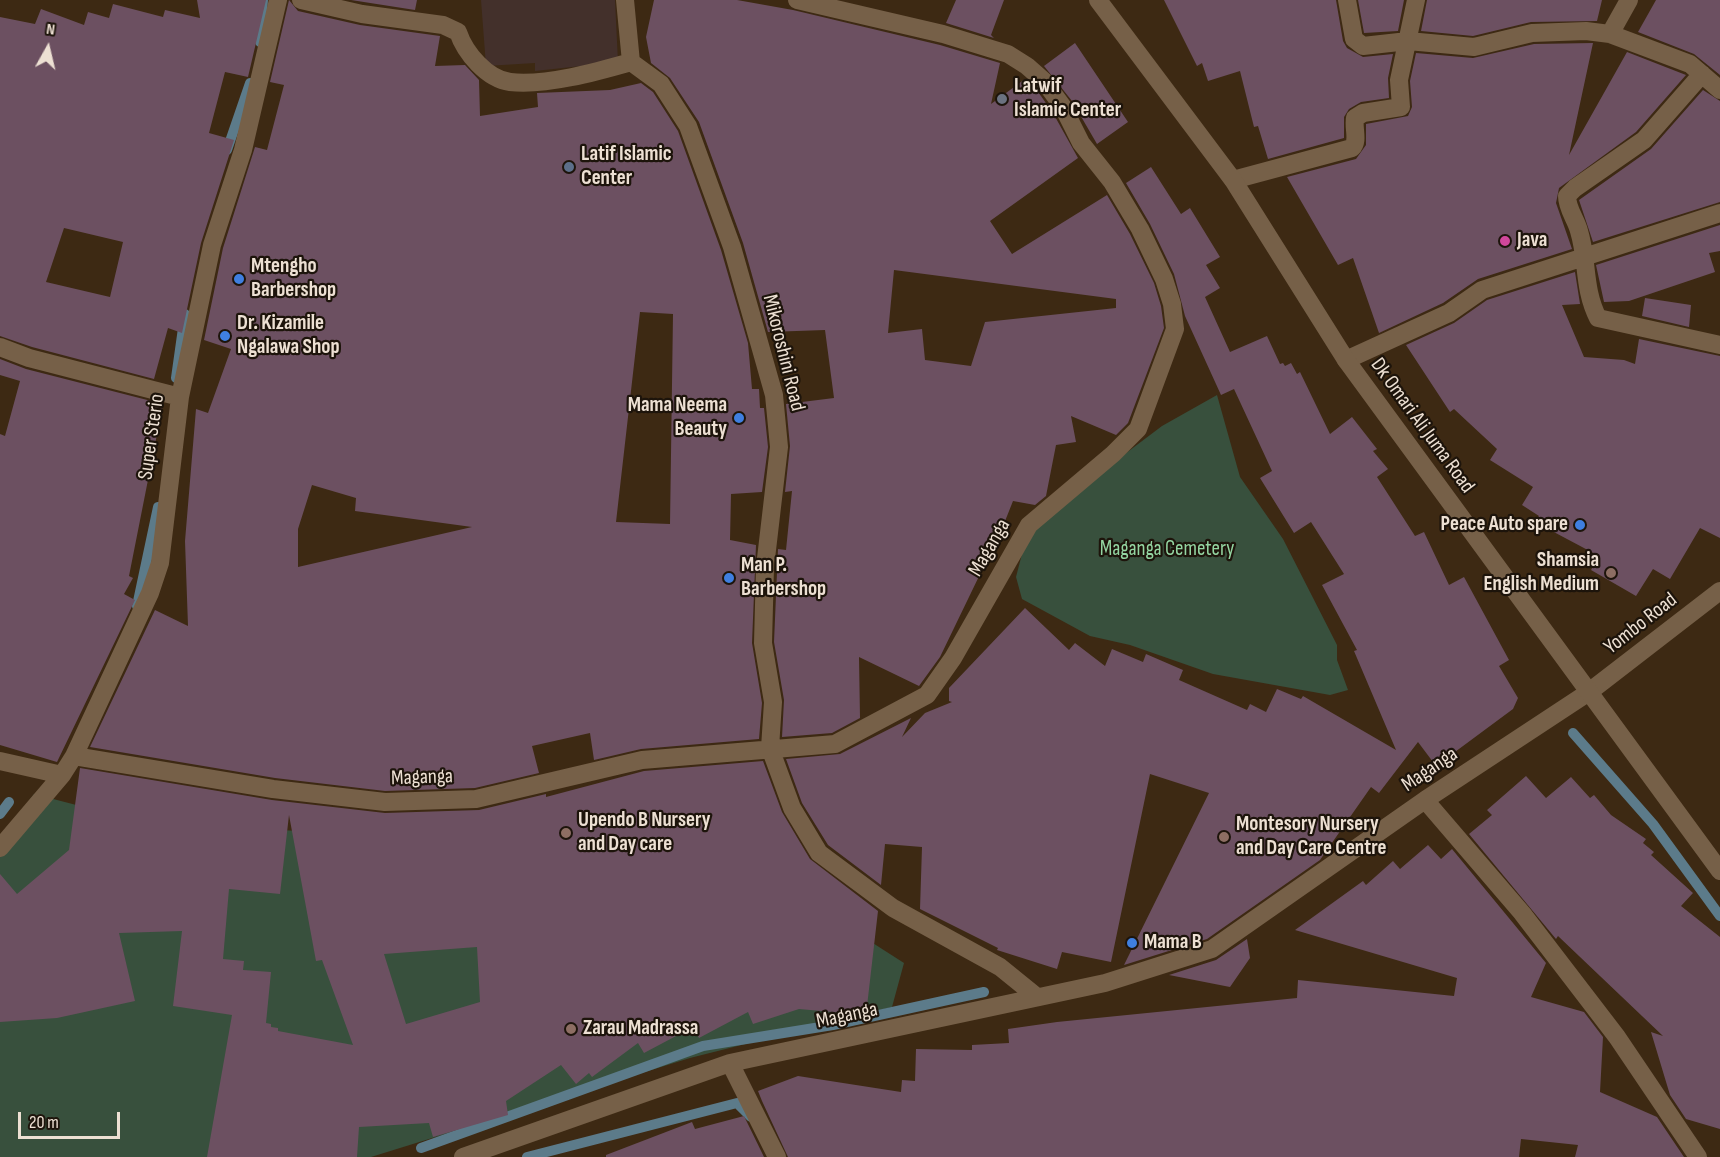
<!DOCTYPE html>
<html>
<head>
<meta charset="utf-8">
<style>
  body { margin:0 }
  #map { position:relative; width:1720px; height:1157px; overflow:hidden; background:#3d2913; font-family:"Sofia Sans Condensed",sans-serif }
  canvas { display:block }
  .north { position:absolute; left:18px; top:18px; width:60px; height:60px; -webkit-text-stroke:4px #1d140b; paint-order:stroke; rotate:8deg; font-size:16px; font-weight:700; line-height:24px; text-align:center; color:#ede0d3 }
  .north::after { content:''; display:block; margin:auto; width:21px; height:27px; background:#ede0d3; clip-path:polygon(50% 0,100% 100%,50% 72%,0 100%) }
  .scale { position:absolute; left:18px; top:1112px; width:102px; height:27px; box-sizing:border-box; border:3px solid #ede0d3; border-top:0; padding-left:8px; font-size:18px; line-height:21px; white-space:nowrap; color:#ede0d3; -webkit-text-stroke:4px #1d140b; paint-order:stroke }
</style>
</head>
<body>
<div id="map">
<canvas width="1720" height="1157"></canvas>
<div class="north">N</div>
<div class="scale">20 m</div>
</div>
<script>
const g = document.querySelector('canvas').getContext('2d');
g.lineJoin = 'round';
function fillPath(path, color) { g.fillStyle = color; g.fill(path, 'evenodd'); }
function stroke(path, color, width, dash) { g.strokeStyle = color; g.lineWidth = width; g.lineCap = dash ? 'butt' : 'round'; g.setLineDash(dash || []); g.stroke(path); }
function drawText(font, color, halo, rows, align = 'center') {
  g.font = font + ' "Sofia Sans Condensed",sans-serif'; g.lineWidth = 4.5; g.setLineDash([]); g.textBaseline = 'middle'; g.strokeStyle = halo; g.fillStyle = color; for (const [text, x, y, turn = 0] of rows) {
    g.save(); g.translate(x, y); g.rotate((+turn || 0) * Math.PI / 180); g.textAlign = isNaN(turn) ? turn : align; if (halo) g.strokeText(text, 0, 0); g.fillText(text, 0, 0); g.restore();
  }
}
fillPath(new Path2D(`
  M481,0H615L618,62L535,71V63L486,66Z`), '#43302b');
fillPath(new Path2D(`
  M1217,395L1240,477L1283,539L1337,645V660L1348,690L1330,695L1213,674L1130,645L1090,636L1022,599L1016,577L1023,550L1036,521L1162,426Z
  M34,794L84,807L199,826L319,832L854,931L904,963L892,1007L690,1058L371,1157H0V840Z`), '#38503d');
stroke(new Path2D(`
  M260,42L263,0
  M227,150L250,83
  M176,378L185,314
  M137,606L158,507
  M1573,733L1653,824L1720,916
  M0,814L9,802
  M421,1148L703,1046L833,1025L984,992
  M527,1157L737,1103L751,1117`), '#5c7b8a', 10);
fillPath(new Path2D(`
  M197,0H266L248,77L225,72L209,133L234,140L201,243L182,333L168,328L154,379L32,347L0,336V17L35,24L41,9L84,25L88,12L109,18L113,4L163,17L165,10L200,18ZM64,228L123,242L110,297L46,282Z
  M289,0L298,11L360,25L440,36L435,66L465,65L479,80L480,116L538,107L537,93L610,90L641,83L653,92L678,131L721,250L748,343L752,389H759L760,408H764L768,447L762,492L731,494L730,540L756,545L752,643L762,703L759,739L641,749L594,760L590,733L532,746L539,773L475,788L385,791L275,778L90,747L155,610L188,626L185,541L196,409L208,413L231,349L204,340L223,248L255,147L267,150L284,85L270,82ZM640,312L673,314L670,524L616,522ZM312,485L356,498L355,511L472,527L298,567V529Z
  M351,0H417L415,10Z
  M654,0H737L793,10L940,45L1000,63L991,104L1025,79L1036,89L1053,113L1078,158L990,221L1012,254L1107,195L1130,234L1154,283L1161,306L1164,328L1128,423L1116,435L1071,416L1076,442L1056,445L1046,496L1035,505L1013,501L986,569L983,568L940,657L919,686L859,657L860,718L832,733L782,737L784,700L774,642L778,549L786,550L792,491L785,492L790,446L786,404L834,398L825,330L768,332L743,243L699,122L670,78L651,63L646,37ZM894,270L1116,299V308L985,322L971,366L925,360L922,329L888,333Z
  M956,0H1004L991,35L994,38L946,23Z
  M1164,0H1336L1343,41L1347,48L1363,57L1393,54L1388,78L1389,98L1361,102L1349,109L1344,117V138L1268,159L1258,126L1254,127L1240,71L1208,81L1202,63L1197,66Z
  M1358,0H1404L1398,31L1364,33Z
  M1427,0H1602L1597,21L1531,22L1473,36L1421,31Z
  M1656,0H1720V75L1694,54L1638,32Z
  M1075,43L1128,122L1097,144L1072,101L1044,66Z
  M1593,43L1569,155L1627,52L1686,75L1636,132L1559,188L1556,203L1572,249L1478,279L1443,303L1379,333L1353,258L1338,265L1287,177L1356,159L1366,145V124L1408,116L1412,107L1410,81L1416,53L1473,58L1534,44Z
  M1703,90L1720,101V202L1593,242L1579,200L1651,149Z
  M1151,167L1181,214L1190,208L1220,257L1206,265L1220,288L1205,297L1230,352L1267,336L1280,364L1283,363L1285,366L1291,363L1297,374L1300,372L1330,434L1352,417L1377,449L1373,451L1388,469L1377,477L1415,536L1424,532L1449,585L1464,577L1509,660L1499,666L1518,698L1513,709L1436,766L1418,742L1379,793L1371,787L1320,860L1207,939L1124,965L1209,793L1150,774L1111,962L1062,952L1057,969L997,950L998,948L920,909L922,847L885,844L881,885L828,845L802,803L786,759L840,754L911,718L902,737L925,713L952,702L949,701V688L1025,608L1069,650L1075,643L1105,666L1112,649L1143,662L1146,654L1183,670L1179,680L1247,710L1250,704L1266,712L1277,689L1301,699L1303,696L1396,750L1354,651L1357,650L1322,585L1344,574L1311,522L1294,533L1260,478L1272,471L1234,389L1221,395L1185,316L1174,274L1150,224L1126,183Z
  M1720,225V251L1709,253L1715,272L1629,301L1604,302L1596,265Z
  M1575,272L1580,304L1562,305L1584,357L1624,360L1635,364L1639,339L1720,356V538L1700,528L1670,579L1653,569L1636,596L1591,570L1599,556L1535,522L1539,516L1522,505L1533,487L1490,460L1497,449L1454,409L1450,412L1406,345L1454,323L1487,300Z
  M1645,298L1691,305L1689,327L1642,316Z
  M0,359L26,369L163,404L129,576L133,578L124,594L135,600L57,762L0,745V434L5,436L20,381L0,375Z
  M763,761L782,812L810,859L878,911L866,1015L799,1009L753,1024L748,1012L699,1038L693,1027L644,1053L638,1043L592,1077L589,1073L576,1084L561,1065L506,1101L508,1115L433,1137L429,1123L359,1127L357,1157H207L232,1015L173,1006L182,931L119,933L135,1001L57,1018L0,1022V874L17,894L69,850L80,768L272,800L385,813L479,810L546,794V797L644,771ZM289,815L316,961L322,960L353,1045L278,1031V1028L271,1027V1024L266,1023L271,972L243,970L244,961L223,959L229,889L280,894ZM477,947L480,1002L406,1024L384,954Z
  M1526,776L1546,798L1571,777L1590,798L1594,795L1611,815L1646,839L1643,843L1654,852L1651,855L1693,893L1681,906L1720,937V1129L1686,1119L1670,1095L1651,1032L1663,1036L1558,936L1556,939L1469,834L1492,815L1487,810Z
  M1428,845L1441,859L1452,849L1546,963L1531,997L1584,1012L1603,1037L1600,1092L1657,1117L1684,1157H1575L1578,1145L1521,1139L1519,1157H788L762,1101L758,1091L798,1076L901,1092L902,1080L915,1081L916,1049L972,1050V1045L1009,1043L1008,1029L1057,1022L1297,998L1298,980L1454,996L1457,978L1295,930L1363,881L1366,885L1393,861L1400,869Z
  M1247,939L1250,958L1230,987L1169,975L1216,960Z
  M744,1116L764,1157H606V1155L692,1122L695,1129Z`), '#6c5061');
stroke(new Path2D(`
  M301,0L362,14L443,25L458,32C465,53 487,79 510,82C546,86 596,72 631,62
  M625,0L631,62L661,84L688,126L732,247L774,395L779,447L765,567L763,643L773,702L770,748L792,808L819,853L893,908L1000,967L1037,997
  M1347,0L1354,39L1363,46L1408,41L1474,47L1532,33L1586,31L1610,34L1690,64L1720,90
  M1610,34L1629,0
  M1702,74L1644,140L1575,188L1567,196C1567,209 1576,219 1579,231C1588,260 1583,289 1598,318L1720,345
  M1233,180L1352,148C1359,141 1353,128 1355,118L1363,113L1401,107L1399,80L1416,0
  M0,347L29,358L180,397
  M1346,360L1449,313L1482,290L1720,213
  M74,756L273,789L385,802L476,799L642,760L835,744L927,695L953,658L1029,525L1113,454L1138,429L1175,329L1172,304L1164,279L1140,229L1112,182L1081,143L1063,107L1044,81L1027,66L1008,54L943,34L797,0
  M0,761L62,775
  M1425,800L1522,913L1617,1037L1698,1157
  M0,848L62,775L74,756L150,593L160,563L180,397L212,245L243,150L278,0
  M730,1063L777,1157
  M463,1157L730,1063L1105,983L1212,949L1425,800L1589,692L1720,591`), '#766048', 18);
stroke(new Path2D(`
  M1098,0L1233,180L1346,360L1720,871`), '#766048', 18);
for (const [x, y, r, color] of [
  [1002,99,6,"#6b7280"],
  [569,167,6,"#5c6f8a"],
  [1505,241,6,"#d1479c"],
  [239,279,6,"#3f7fe0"],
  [225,336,6,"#3f7fe0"],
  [739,418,6,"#3f7fe0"],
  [1580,525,6,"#3f7fe0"],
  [1611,573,6,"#8d6e63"],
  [729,578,6,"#3f7fe0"],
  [566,833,6,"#8d6e63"],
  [1224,837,6,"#8d6e63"],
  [1132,943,6,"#3f7fe0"],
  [571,1029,6,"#8d6e63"]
]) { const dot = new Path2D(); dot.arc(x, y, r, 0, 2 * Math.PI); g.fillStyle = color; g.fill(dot); stroke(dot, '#1d140b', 2); }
drawText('bold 21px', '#ede0d3', '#1d140b', [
  ["Latwif",1014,87],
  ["Islamic Center",1014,111],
  ["Latif Islamic",581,155],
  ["Center",581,179],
  ["Java",1517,241],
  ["Mtengho",251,267],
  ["Barbershop",251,291],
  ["Dr. Kizamile",237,324],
  ["Ngalawa Shop",237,348],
  ["Mama Neema",727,406,"right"],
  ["Beauty",727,430,"right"],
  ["Peace Auto spare",1568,525,"right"],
  ["Shamsia",1599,561,"right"],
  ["English Medium",1599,585,"right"],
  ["Man P.",741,566],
  ["Barbershop",741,590],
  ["Upendo B Nursery",578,821],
  ["and Day care",578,845],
  ["Montesory Nursery",1236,825],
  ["and Day Care Centre",1236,849],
  ["Mama B",1144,943],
  ["Zarau Madrassa",583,1029]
], 'left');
drawText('21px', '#ede0d3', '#1d140b', [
  ["Mikoroshini Road",783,353,76],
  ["Dk Omari Ali Juma Road",1422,426,54],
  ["Super Sterio",152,437,-82],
  ["Maganga",990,548,-60],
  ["Yombo Road",1641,624,-38],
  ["Maganga",1430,770,-34],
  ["Maganga",422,778,-2],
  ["Maganga",847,1016,-12]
]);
drawText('21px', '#94d6a2', '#1d140b', [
  ["Maganga Cemetery",1167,550]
]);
</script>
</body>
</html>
